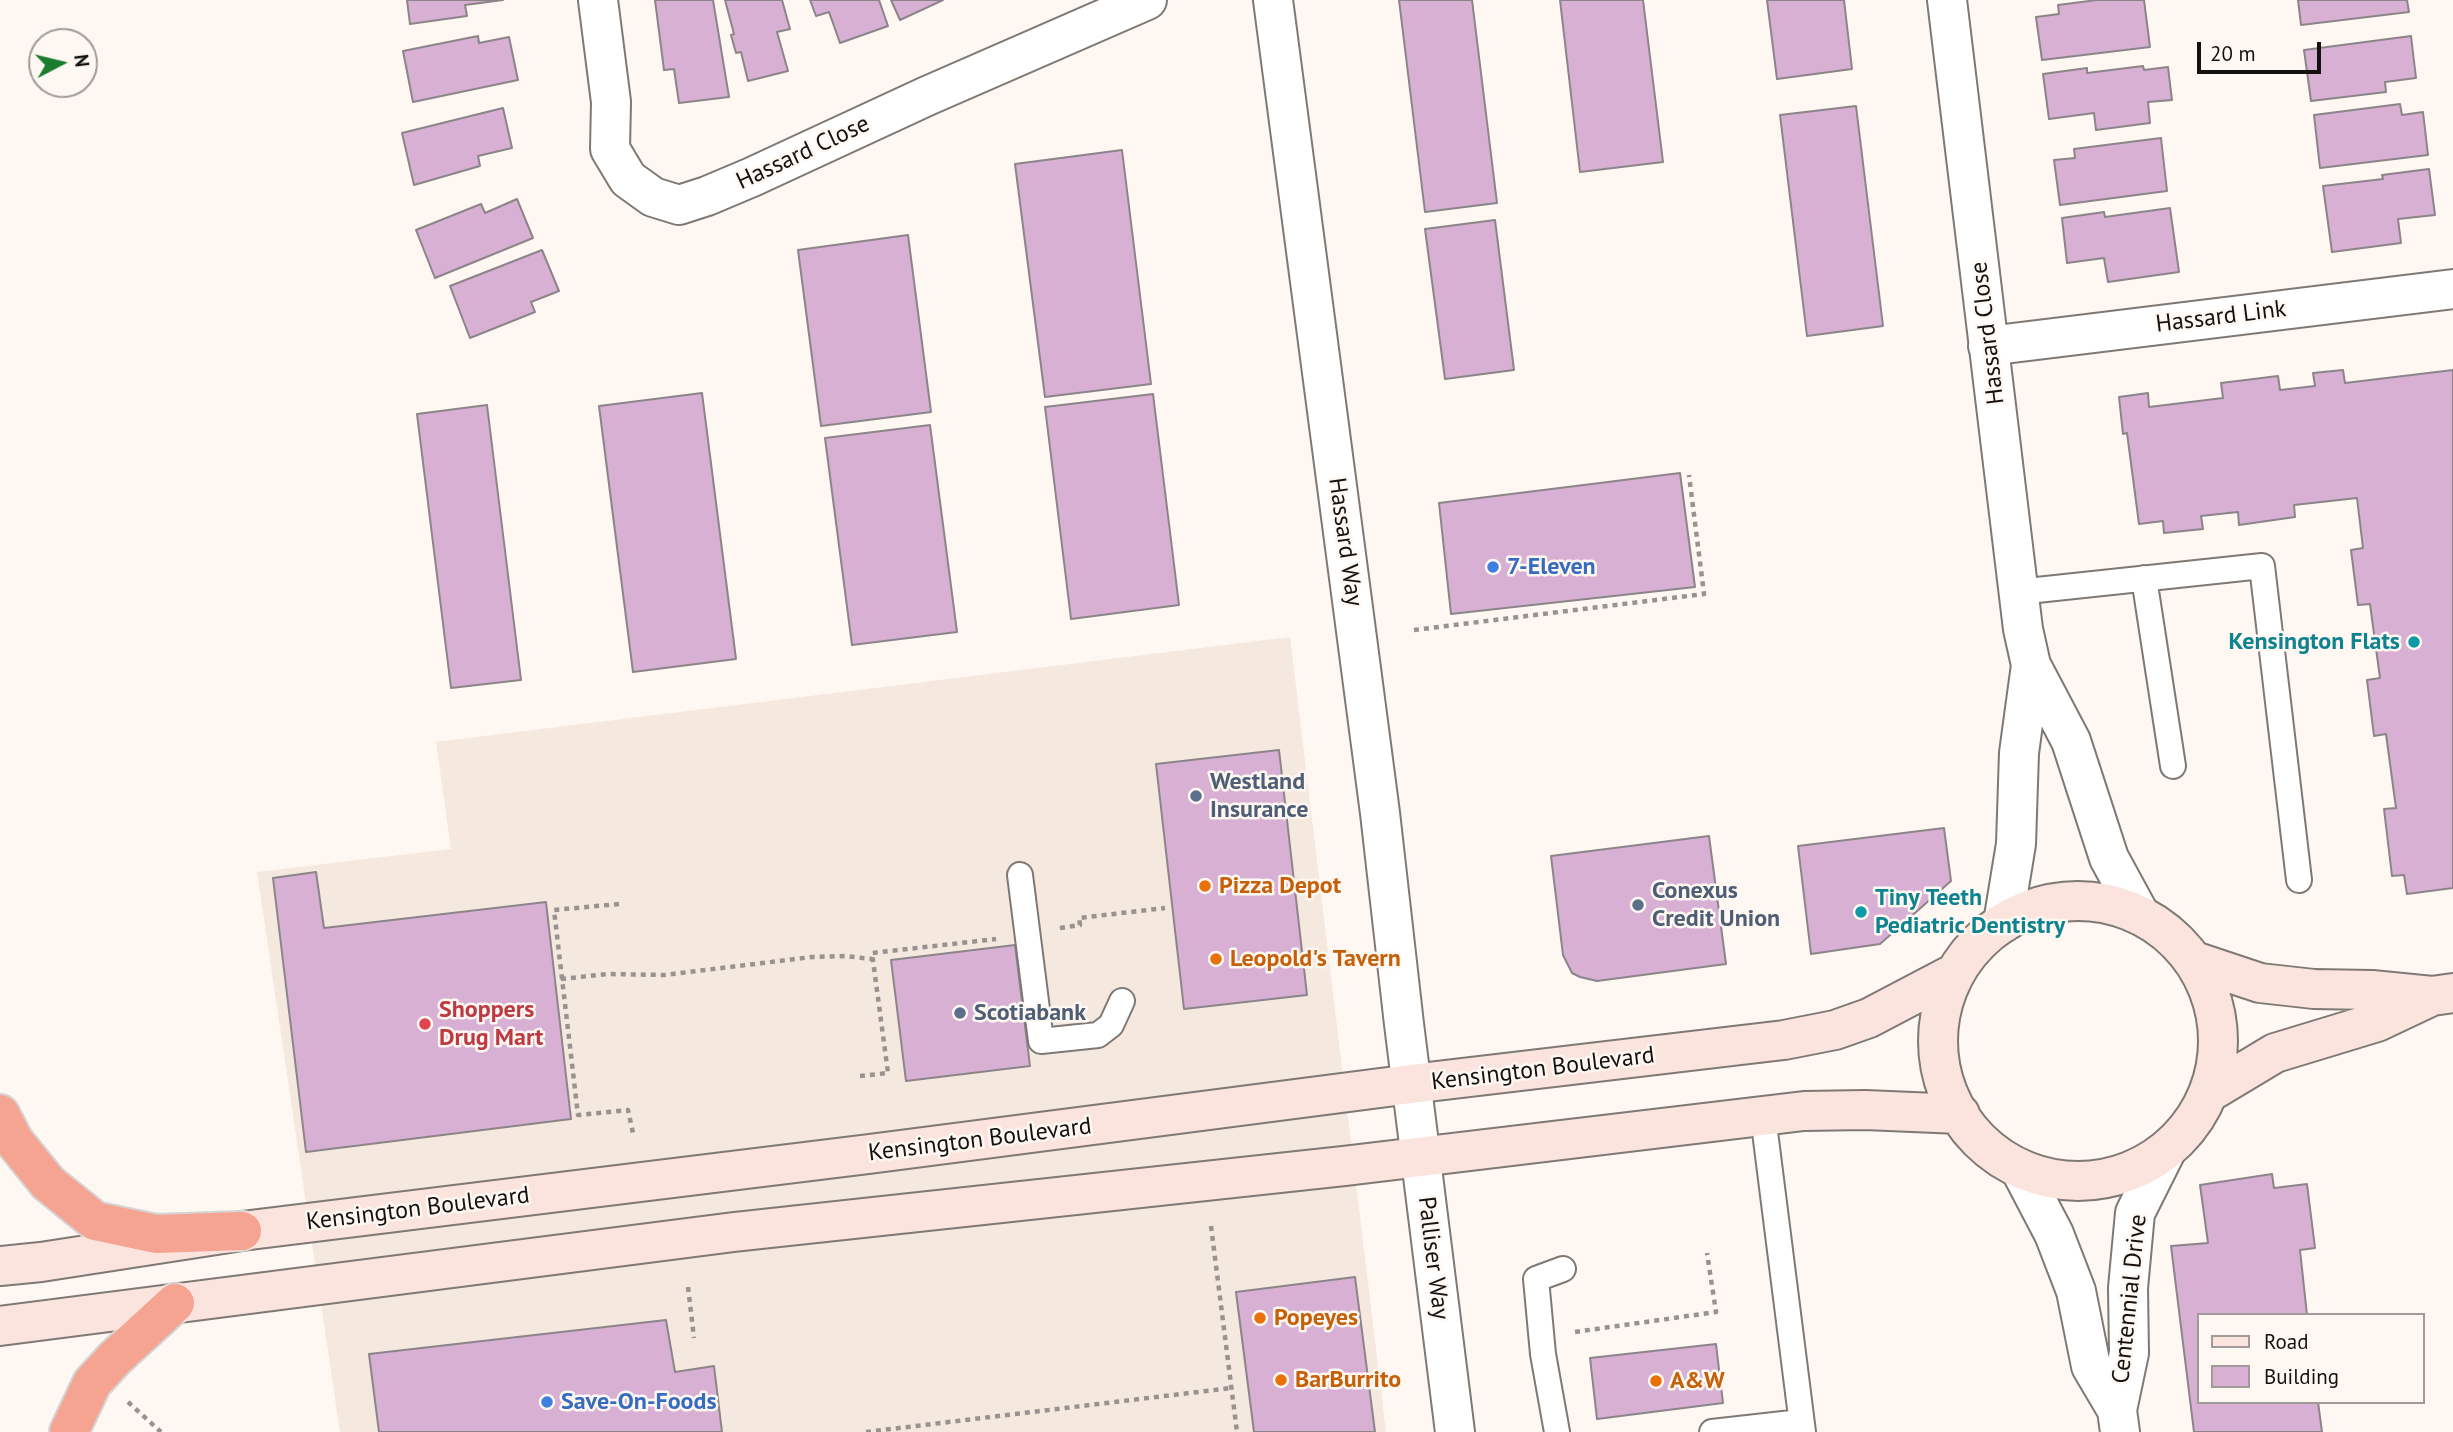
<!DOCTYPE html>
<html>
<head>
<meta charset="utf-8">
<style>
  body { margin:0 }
  #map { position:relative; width:2453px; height:1432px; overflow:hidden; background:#fef7f2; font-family:"PT Sans",sans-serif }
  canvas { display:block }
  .legend { position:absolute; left:2197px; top:1313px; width:228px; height:91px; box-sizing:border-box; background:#fef7f2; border:2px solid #a09b98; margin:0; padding:9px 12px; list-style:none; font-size:21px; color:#141210 }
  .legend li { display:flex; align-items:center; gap:14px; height:35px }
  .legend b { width:35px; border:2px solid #a09b98 }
  .north { position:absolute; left:28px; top:28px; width:70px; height:70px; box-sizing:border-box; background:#fef7f2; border:2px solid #a09b98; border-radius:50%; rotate:83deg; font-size:19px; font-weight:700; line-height:28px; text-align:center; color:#141210 }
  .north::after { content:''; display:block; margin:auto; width:24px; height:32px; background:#1a7c2e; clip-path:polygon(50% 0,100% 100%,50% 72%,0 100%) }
  .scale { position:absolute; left:2197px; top:42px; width:124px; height:32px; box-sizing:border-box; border:4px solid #141210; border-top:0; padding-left:9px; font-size:21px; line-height:24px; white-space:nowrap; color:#141210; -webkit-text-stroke:5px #fef7f2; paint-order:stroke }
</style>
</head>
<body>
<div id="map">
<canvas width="2453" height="1432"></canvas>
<ul class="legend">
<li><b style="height:9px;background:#fce4de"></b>Road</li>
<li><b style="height:19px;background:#d8b0d3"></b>Building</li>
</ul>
<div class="north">N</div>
<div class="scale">20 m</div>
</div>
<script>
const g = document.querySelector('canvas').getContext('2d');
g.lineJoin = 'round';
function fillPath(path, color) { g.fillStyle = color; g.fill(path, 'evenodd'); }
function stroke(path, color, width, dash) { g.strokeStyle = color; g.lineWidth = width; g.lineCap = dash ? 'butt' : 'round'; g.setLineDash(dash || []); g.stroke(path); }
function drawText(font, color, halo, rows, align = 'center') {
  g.font = font + ' "PT Sans",sans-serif'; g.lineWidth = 5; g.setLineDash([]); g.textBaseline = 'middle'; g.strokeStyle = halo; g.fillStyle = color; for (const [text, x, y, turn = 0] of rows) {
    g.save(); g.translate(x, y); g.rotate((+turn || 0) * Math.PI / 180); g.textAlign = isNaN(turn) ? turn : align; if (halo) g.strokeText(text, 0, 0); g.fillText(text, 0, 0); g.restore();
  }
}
fillPath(new Path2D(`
  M1290,637L1386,1432H340L257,872L451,849L436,742Z`), '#f5e8df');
const building = new Path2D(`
  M407,0H503L465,5L467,16L410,24Z
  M655,0H713L729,97L679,103L674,69L664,70Z
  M725,0H782L790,29L777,32L788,71L748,81L741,52L736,53L731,35L734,34Z
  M810,0H879L888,26L840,43L829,12L816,16Z
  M891,0H943L900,20Z
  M1399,0H1472L1497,203L1425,212Z
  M1560,0H1643L1663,162L1580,172Z
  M1767,0H1844L1852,69L1777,79Z
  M2097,0H2144L2150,47L2042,60L2036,17L2059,14L2058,5Z
  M2298,0H2407L2409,12L2301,25Z
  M478,36L479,43L509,37L518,80L413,102L403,51Z
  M2411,36L2416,78L2385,82L2386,92L2311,101L2304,50Z
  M2143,66L2144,70L2168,67L2172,100L2148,102L2150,123L2096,130L2094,113L2049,119L2043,74L2087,68V73Z
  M2400,104L2402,115L2423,112L2428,155L2320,168L2314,115Z
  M1856,106L1883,326L1807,336L1780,115Z
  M503,108L512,148L478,156L480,166L414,185L402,133Z
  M2161,138L2167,191L2060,205L2054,160L2075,158L2074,149Z
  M1122,150L1151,384L1045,397L1015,164Z
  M2429,169L2435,215L2398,219L2401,243L2332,252L2323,186L2383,179L2382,175Z
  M517,199L533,238L435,278L416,230L481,204L485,213Z
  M2170,208L2179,272L2108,282L2104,258L2067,263L2062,218L2104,212L2105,217Z
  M1495,220L1514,370L1445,379L1425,229Z
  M908,235L931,412L821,426L798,250Z
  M542,250L559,291L531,302L535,312L470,338L450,286Z
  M2343,370L2345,383L2453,370V888L2407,894L2404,875L2392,876L2384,809L2396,808L2386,734L2374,736L2367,680L2380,678L2370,604L2358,605L2351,550L2363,548L2357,498L2294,505L2295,517L2239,525L2238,512L2201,516L2203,529L2164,533L2163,521L2139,524L2127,433L2123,434L2119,397L2148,393L2149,407L2223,398L2221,383L2278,376L2280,390L2315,386L2313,373Z
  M702,393L736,659L633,672L599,406Z
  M1153,394L1179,605L1071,619L1045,407Z
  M487,405L521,680L451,688L417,414Z
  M930,425L957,632L852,645L825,438Z
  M1680,473L1695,587L1451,614L1439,503Z
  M1279,750L1307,995L1184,1009L1156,764Z
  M1944,828L1951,881L1880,944L1811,954L1798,846Z
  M1709,836L1726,964L1597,981L1580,977L1572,973L1563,955L1551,856Z
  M316,872L324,928L546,902L571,1119L306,1152L273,878Z
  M1015,945L1030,1066L906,1081L891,960Z
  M2272,1174L2274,1188L2307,1184L2315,1248L2300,1250L2307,1315H2199V1402H2318L2322,1432H2194L2171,1246L2208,1243L2200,1185Z
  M1355,1277L1375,1432H1254L1236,1292Z
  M666,1320L675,1372L714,1366L722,1432H379L369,1354Z
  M1716,1344L1723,1403L1597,1419L1590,1358Z`);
fillPath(building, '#d8b0d3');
stroke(building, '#8b858a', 2);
const lane = new Path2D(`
  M2144,578L2173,766
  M2018,592L2262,566L2299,880
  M1020,875L1041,1041L1098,1035L1111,1025L1122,1001
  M1763,1116L1803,1432
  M1557,1432L1543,1354L1536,1279L1563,1269
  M1712,1432L1801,1422`);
const street = new Path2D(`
  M598,0L611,102L610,149L628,179L653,197L679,205L707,196L752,177L927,96L1147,0
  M1273,0L1380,813L1404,1024L1455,1432
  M1947,0L2023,629L2031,665L2071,741L2109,858L2140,915
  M1988,346L2453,289
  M2003,923L2016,844L2019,753L2031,665
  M2021,1171L2054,1234L2076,1291L2091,1366L2117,1410
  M2120,1432L2117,1410L2129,1353L2128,1288L2135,1213L2165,1153`);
const secondary = new Path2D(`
  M1938 1041a140 140 0 1 1 280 0a140 140 0 1 1-280 0Z
  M2194,961L2260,983L2314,989L2372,990L2432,996L2453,993
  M2210,1092L2275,1053L2377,1022L2432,996
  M0,1266L41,1262L242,1231L869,1154L1411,1084L1784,1040L1835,1030L1869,1018L1949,976
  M0,1326L734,1232L1344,1166L1804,1111L1865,1110L1960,1114`);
const highway = new Path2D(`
  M0,1114L14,1141L48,1183L95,1221L156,1234L242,1231
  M69,1432L92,1383L115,1358L175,1303`);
stroke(lane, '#7f7975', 28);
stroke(street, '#7f7975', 42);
stroke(secondary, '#7f7975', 42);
stroke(highway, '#d5d4d4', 42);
stroke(new Path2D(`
  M1414,630L1704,594L1689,475
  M619,904L554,910L578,1115L628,1110L633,1133
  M1060,928L1080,925L1079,918L1165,908
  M561,979L608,974L664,975L812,957L845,956L872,959
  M860,1076L888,1073L872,953L996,939
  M1211,1226L1237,1432
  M688,1287L694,1338
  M1575,1332L1716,1312L1707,1253
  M128,1402L161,1432
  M866,1432L1231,1388`), '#989390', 4.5, [5, 5]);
stroke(lane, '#fff', 24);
stroke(street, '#fff', 38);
stroke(secondary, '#fce4de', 38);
stroke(highway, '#f4a491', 38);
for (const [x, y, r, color] of [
  [1493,567,7,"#3f7fe0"],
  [2414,642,7,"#0f9aa8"],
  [1196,796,7,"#5c6f8a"],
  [1205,886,7,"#e8710a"],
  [1638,905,7,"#5c6f8a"],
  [1861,912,7,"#0f9aa8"],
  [1216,959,7,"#e8710a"],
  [960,1013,7,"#5c6f8a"],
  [425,1024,7,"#e0444e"],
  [1260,1318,7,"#e8710a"],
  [1281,1380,7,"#e8710a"],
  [1656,1381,7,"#e8710a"],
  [547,1402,7,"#3f7fe0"]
]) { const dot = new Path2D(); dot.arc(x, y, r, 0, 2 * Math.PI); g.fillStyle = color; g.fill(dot); stroke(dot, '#fef7f2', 2.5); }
drawText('24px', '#141210', '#fef7f2', [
  ["Hassard Close",803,153,-25],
  ["Hassard Link",2221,317,-7],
  ["Hassard Close",1988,333,-97],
  ["Hassard Way",1345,542,82],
  ["Kensington Boulevard",1543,1069,-7],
  ["Kensington Boulevard",980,1140,-7],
  ["Kensington Boulevard",418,1209,-7],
  ["Palliser Way",1433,1258,83],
  ["Centennial Drive",2130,1299,-84]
]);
drawText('bold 24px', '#366cbe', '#fef7f2', [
  ["7-Eleven",1507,567],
  ["Save-On-Foods",561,1402]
], 'left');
drawText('bold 24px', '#0d838f', '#fef7f2', [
  ["Kensington Flats",2400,642],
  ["Tiny Teeth",1875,898,"left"],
  ["Pediatric Dentistry",1875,926,"left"]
], 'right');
drawText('bold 24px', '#4e5e75', '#fef7f2', [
  ["Westland",1210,782],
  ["Insurance",1210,810],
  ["Conexus",1652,891],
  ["Credit Union",1652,919],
  ["Scotiabank",974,1013]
], 'left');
drawText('bold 24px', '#c56008', '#fef7f2', [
  ["Pizza Depot",1219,886],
  ["Leopold's Tavern",1230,959],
  ["Popeyes",1274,1318],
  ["BarBurrito",1295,1380],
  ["A&W",1670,1381]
], 'left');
drawText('bold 24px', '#be3a42', '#fef7f2', [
  ["Shoppers",439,1010],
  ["Drug Mart",439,1038]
], 'left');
</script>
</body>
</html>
